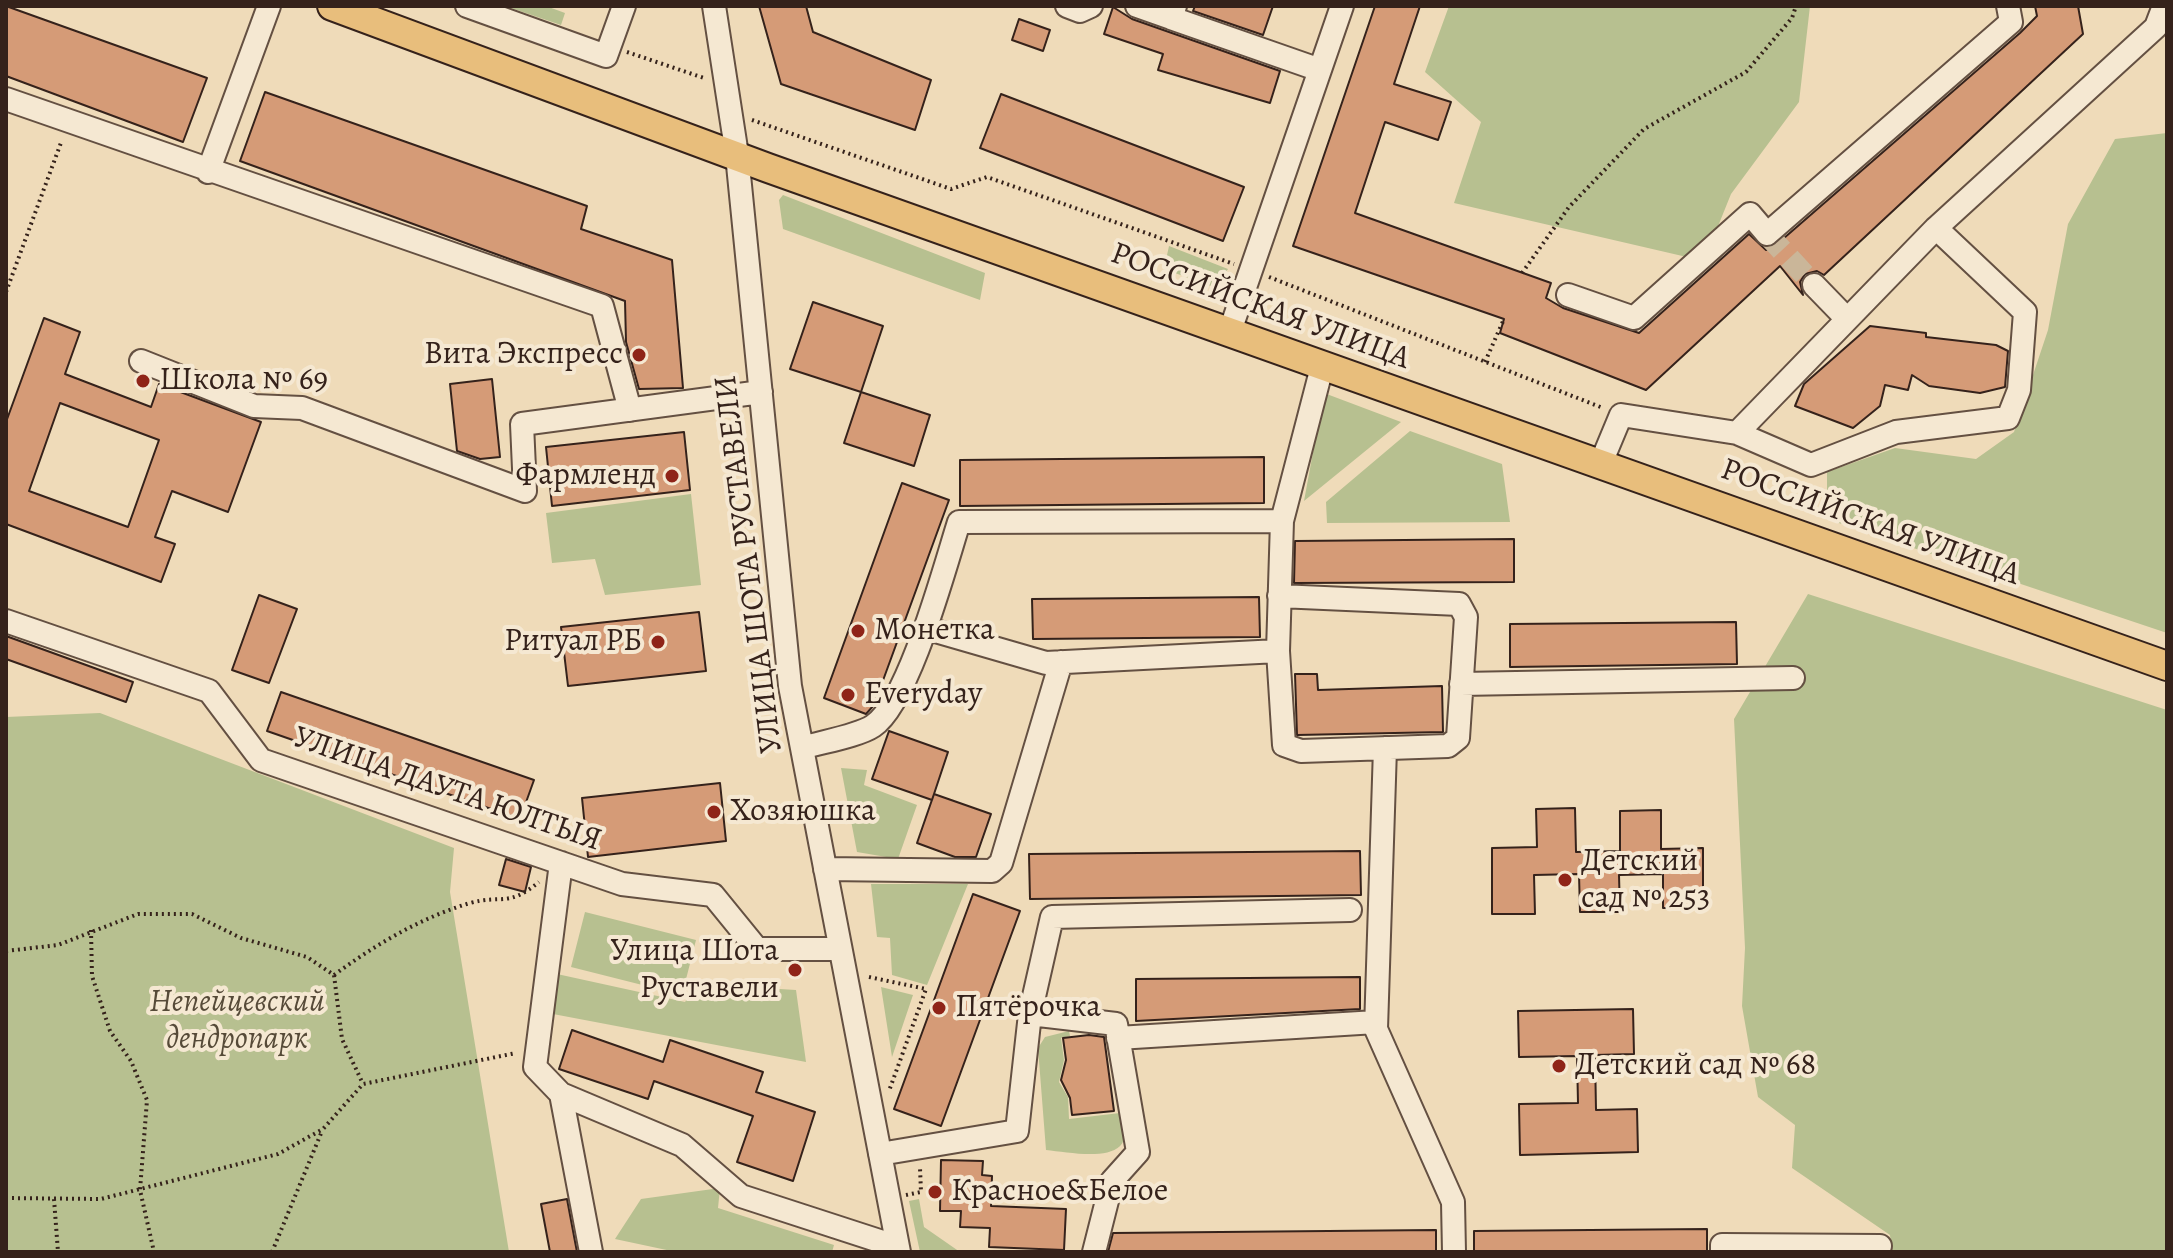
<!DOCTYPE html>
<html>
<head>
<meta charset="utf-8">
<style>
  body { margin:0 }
  #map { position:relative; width:2173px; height:1258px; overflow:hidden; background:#efdbb9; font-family:Alegreya,serif }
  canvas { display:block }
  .frame { position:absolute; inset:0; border:8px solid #35221b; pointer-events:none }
</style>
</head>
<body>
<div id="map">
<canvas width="2173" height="1258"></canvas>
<div class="frame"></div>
</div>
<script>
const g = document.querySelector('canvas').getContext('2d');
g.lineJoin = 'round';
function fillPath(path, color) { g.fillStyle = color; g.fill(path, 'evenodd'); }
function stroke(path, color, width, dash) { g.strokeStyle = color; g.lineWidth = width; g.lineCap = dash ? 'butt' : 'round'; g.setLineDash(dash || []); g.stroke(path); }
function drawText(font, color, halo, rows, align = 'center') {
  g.font = font + ' Alegreya,serif'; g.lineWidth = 8; g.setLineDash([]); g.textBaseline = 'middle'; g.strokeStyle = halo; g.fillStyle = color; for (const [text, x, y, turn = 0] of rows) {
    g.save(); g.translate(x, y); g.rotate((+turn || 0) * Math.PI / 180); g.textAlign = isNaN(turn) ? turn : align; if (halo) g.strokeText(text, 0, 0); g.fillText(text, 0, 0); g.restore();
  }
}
fillPath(new Path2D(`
  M505,6H546L565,13L561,25Z
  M1449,6H1810L1799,102L1731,194L1704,261L1454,203L1481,122L1425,72Z
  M2167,133V633L1827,519V472L1895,448L1976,459L2014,432L2048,330L2068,224L2115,139Z
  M783,195L985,273L980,300L783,229L779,200Z
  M1169,246L1228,269L1216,288L1164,269Z
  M1324,393L1401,422L1304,501Z
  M1410,431L1502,464L1510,522L1327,523L1326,502Z
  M691,494L701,585L605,595L595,559L552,563L546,513Z
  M1808,594L2167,710V1252H1892L1890,1235L1792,1168L1795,1125L1758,1097L1742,1006L1745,948L1734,719Z
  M100,713L454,848L450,892L509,1252H6V717Z
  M841,768L867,770L864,785L917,805L898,859L857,852Z
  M871,884H968L927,985L892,975L890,938L877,937Z
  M585,912L696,940L682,995L571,967Z
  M557,974L685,1002L697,984L796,990L806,1062L553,1014Z
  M881,987L913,995L892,1057Z
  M1069,1031L1070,1036L1061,1038L1064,1060L1059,1082L1068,1097L1069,1119L1120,1113C1144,1168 1076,1153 1046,1150L1038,1048L1045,1037Z
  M720,1188L718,1208L834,1245L832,1252H676L615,1239L641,1199Z
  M919,1199L924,1227L960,1252H920L909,1201Z`), '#b7c090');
const building = new Path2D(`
  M6,6L207,78L183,142L6,76Z
  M759,6H806L813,32L931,80L915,130L781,84Z
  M1195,6H1273L1263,35L1193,11Z
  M1375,6H1420L1394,84L1451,102L1438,140L1385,122L1355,213L1551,283L1546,298L1563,308L1639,333L1749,234L1766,250L1776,245L2020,33L2037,16L2035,6H2078L2083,34L1824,275L1817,271L1805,274L1800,282L1803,295L1780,266L1646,390L1500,333L1504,319L1293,246Z
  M1113,7L1132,19L1280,71L1270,103L1158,70L1163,54L1104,34Z
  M1019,19L1050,30L1043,51L1012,40Z
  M265,92L587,206L581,229L672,260L683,388L639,389L626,342L625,301L240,161Z
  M1001,94L1244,187L1223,241L980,148Z
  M813,302L883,326L861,392L790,369Z
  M44,318L80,332L65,374L151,407L159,384L261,422L228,512L172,491L155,537L175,544L161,582L6,524V422ZM60,403L159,440L128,527L29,491Z
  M1870,326L1926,333V337L1996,345L2008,351L2005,387L1980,393L1929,386L1912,375L1908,390L1885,385L1880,406L1853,428L1795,406L1804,384Z
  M492,379L500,457L480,459L457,451L450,384Z
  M861,392L930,415L914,466L844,443Z
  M684,432L690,490L552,506L546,447Z
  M1264,457V503L960,506V460Z
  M902,483L949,500L874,705L866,714L824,698Z
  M1514,539V582L1294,583L1295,541Z
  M259,595L297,609L269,683L232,670Z
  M1259,597L1260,637L1033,639L1032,599Z
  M699,612L706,671L568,686L561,627Z
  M1736,622L1737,664L1510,667V624Z
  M6,636L133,682L126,702L6,659Z
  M1295,674H1317L1318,690L1442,686L1443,732L1297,735Z
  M281,692L534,780L520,819L267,731Z
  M889,731L948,752L932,800L872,779Z
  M720,783L726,841L588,857L582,798Z
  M934,794L991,814L976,857H955L917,843Z
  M1575,808L1576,852L1620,851V811L1661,810V849L1703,848V908H1663V874L1619,875L1620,912H1580L1579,874L1534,875L1535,914H1492V848L1537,847L1536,809Z
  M1360,851L1361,895L1030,899L1029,854Z
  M506,859L531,867L525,892L499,885Z
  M973,894L1020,911L941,1126L894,1109Z
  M1360,977V1009L1136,1021V979Z
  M1633,1009L1634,1054L1595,1055L1596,1110L1637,1109L1638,1152L1520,1155L1519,1104L1578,1103L1577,1056L1519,1057L1518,1011Z
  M572,1030L663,1062L670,1040L763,1072L756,1092L815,1112L793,1181L737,1162L753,1116L654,1081L648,1099L559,1069Z
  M1089,1035L1104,1037L1114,1111L1072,1115L1070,1098L1061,1080L1066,1060L1063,1038Z
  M941,1160L983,1161L982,1175L992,1176L991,1206L1066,1209L1064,1250L989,1247L990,1228L960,1227L961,1211H940Z
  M567,1199L577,1252H550L541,1204Z
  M1707,1229V1252H1474V1231Z
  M1436,1230V1252H1108L1113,1233Z`);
fillPath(building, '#d59b77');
stroke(building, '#35221b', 2);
stroke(new Path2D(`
  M1767,234L1814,285`), '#cab699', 22, [22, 11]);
const minor = new Path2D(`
  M467,6L606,56L624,6
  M714,6L737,155L790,686L899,1252
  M1067,6L1080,11L1091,6
  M1137,6L1171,18
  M1175,6L1171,18L1320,70
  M6,99L602,306L630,410
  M208,172L269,6
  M1814,285L1847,319
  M1568,295L1634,318L1750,214L1767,234L2011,22L2008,6
  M1230,331L1342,6
  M141,361L254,406L302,408L525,491L522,424L761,392
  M1737,433L1811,465L1896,432L2008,418L2019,390L2025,312L1936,228
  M1601,463L1621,415L1737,433L1936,228L2156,27L2164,6
  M6,621L209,691L261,760L622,884L713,895L757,949H839
  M925,628L1046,663L1278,651L1282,521L1322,367
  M1278,651L1284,745L1301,751L1448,746L1458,738L1466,617L1459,604L1279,596
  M1461,684L1793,678
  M802,748C821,742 858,736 873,726C909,702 945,566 959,522L1282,521
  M1385,748L1376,1029L1453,1202L1454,1252
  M561,863L535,1067L561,1094L682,1145L741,1196L898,1247
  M825,869L992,871L1001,863L1061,662
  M1030,1014L1116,1024L1138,1152L1112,1181L1094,1252
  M1118,1038L1376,1022
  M561,1094L591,1252
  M880,1154L1017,1131L1030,1014L1052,917L1350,910
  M1722,1252V1245L1880,1246`);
const major = new Path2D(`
  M332,6L768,168L2167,666`);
stroke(minor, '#645042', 26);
stroke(major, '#35221b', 32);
stroke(new Path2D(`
  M627,52L704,78
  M752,120L951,189L987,177L1234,264
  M1522,273L1569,207L1644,129L1746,72L1792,18L1796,6
  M1269,277L1603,408
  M6,292L62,140
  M1485,362L1504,319
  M91,930L92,976L110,1031L131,1061L147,1100L140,1190L154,1252
  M6,951L58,945L138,914H192L241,938L307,957L334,975L342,1039L363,1084
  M334,975C375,945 420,918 470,903C503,894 507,908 539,882
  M869,977L926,989L889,1091
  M906,1195L921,1192L920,1168
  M6,1198L101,1199L278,1154L323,1129L363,1084L516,1053
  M54,1199L58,1252
  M272,1252L322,1131`), '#35221b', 4, [2, 4]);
stroke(minor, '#f5e8d2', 22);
stroke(major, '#e8be7c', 28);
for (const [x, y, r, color] of [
  [639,355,8,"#8f2418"],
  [143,381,8,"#8f2418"],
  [672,476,8,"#8f2418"],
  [858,631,8,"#8f2418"],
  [658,642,8,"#8f2418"],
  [848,695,8,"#8f2418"],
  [714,812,8,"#8f2418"],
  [1565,880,8,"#8f2418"],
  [795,970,8,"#8f2418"],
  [939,1008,8,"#8f2418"],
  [1559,1066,8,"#8f2418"],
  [935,1192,8,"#8f2418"]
]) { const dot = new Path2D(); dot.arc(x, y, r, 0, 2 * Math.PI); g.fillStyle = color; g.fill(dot); stroke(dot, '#f5e8d2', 3); }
drawText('32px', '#35221b', '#f5e8d2', [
  ["РОССИЙСКАЯ УЛИЦА",1260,307,20],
  ["РОССИЙСКАЯ УЛИЦА",1870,523,20],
  ["УЛИЦА ШОТА РУСТАВЕЛИ",750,564,-97],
  ["УЛИЦА ДАУТА ЮЛТЫЯ",447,790,19]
]);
drawText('32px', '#35221b', '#f5e8d2', [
  ["Вита Экспресс",623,355,"right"],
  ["Школа № 69",159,381],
  ["Фармленд",656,476,"right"],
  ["Монетка",874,631],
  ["Ритуал РБ",642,642,"right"],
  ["Everyday",864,695],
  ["Хозяюшка",730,812],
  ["Детский",1581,862],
  ["сад № 253",1581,899],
  ["Улица Шота",779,952,"right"],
  ["Руставели",779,989,"right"],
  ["Пятёрочка",955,1008],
  ["Детский сад № 68",1575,1066],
  ["Красное&Белое",951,1192]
], 'left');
drawText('italic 32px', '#564a38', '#f5e8d2', [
  ["Непейцевский",237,1003],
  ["дендропарк",237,1040]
]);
</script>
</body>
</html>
